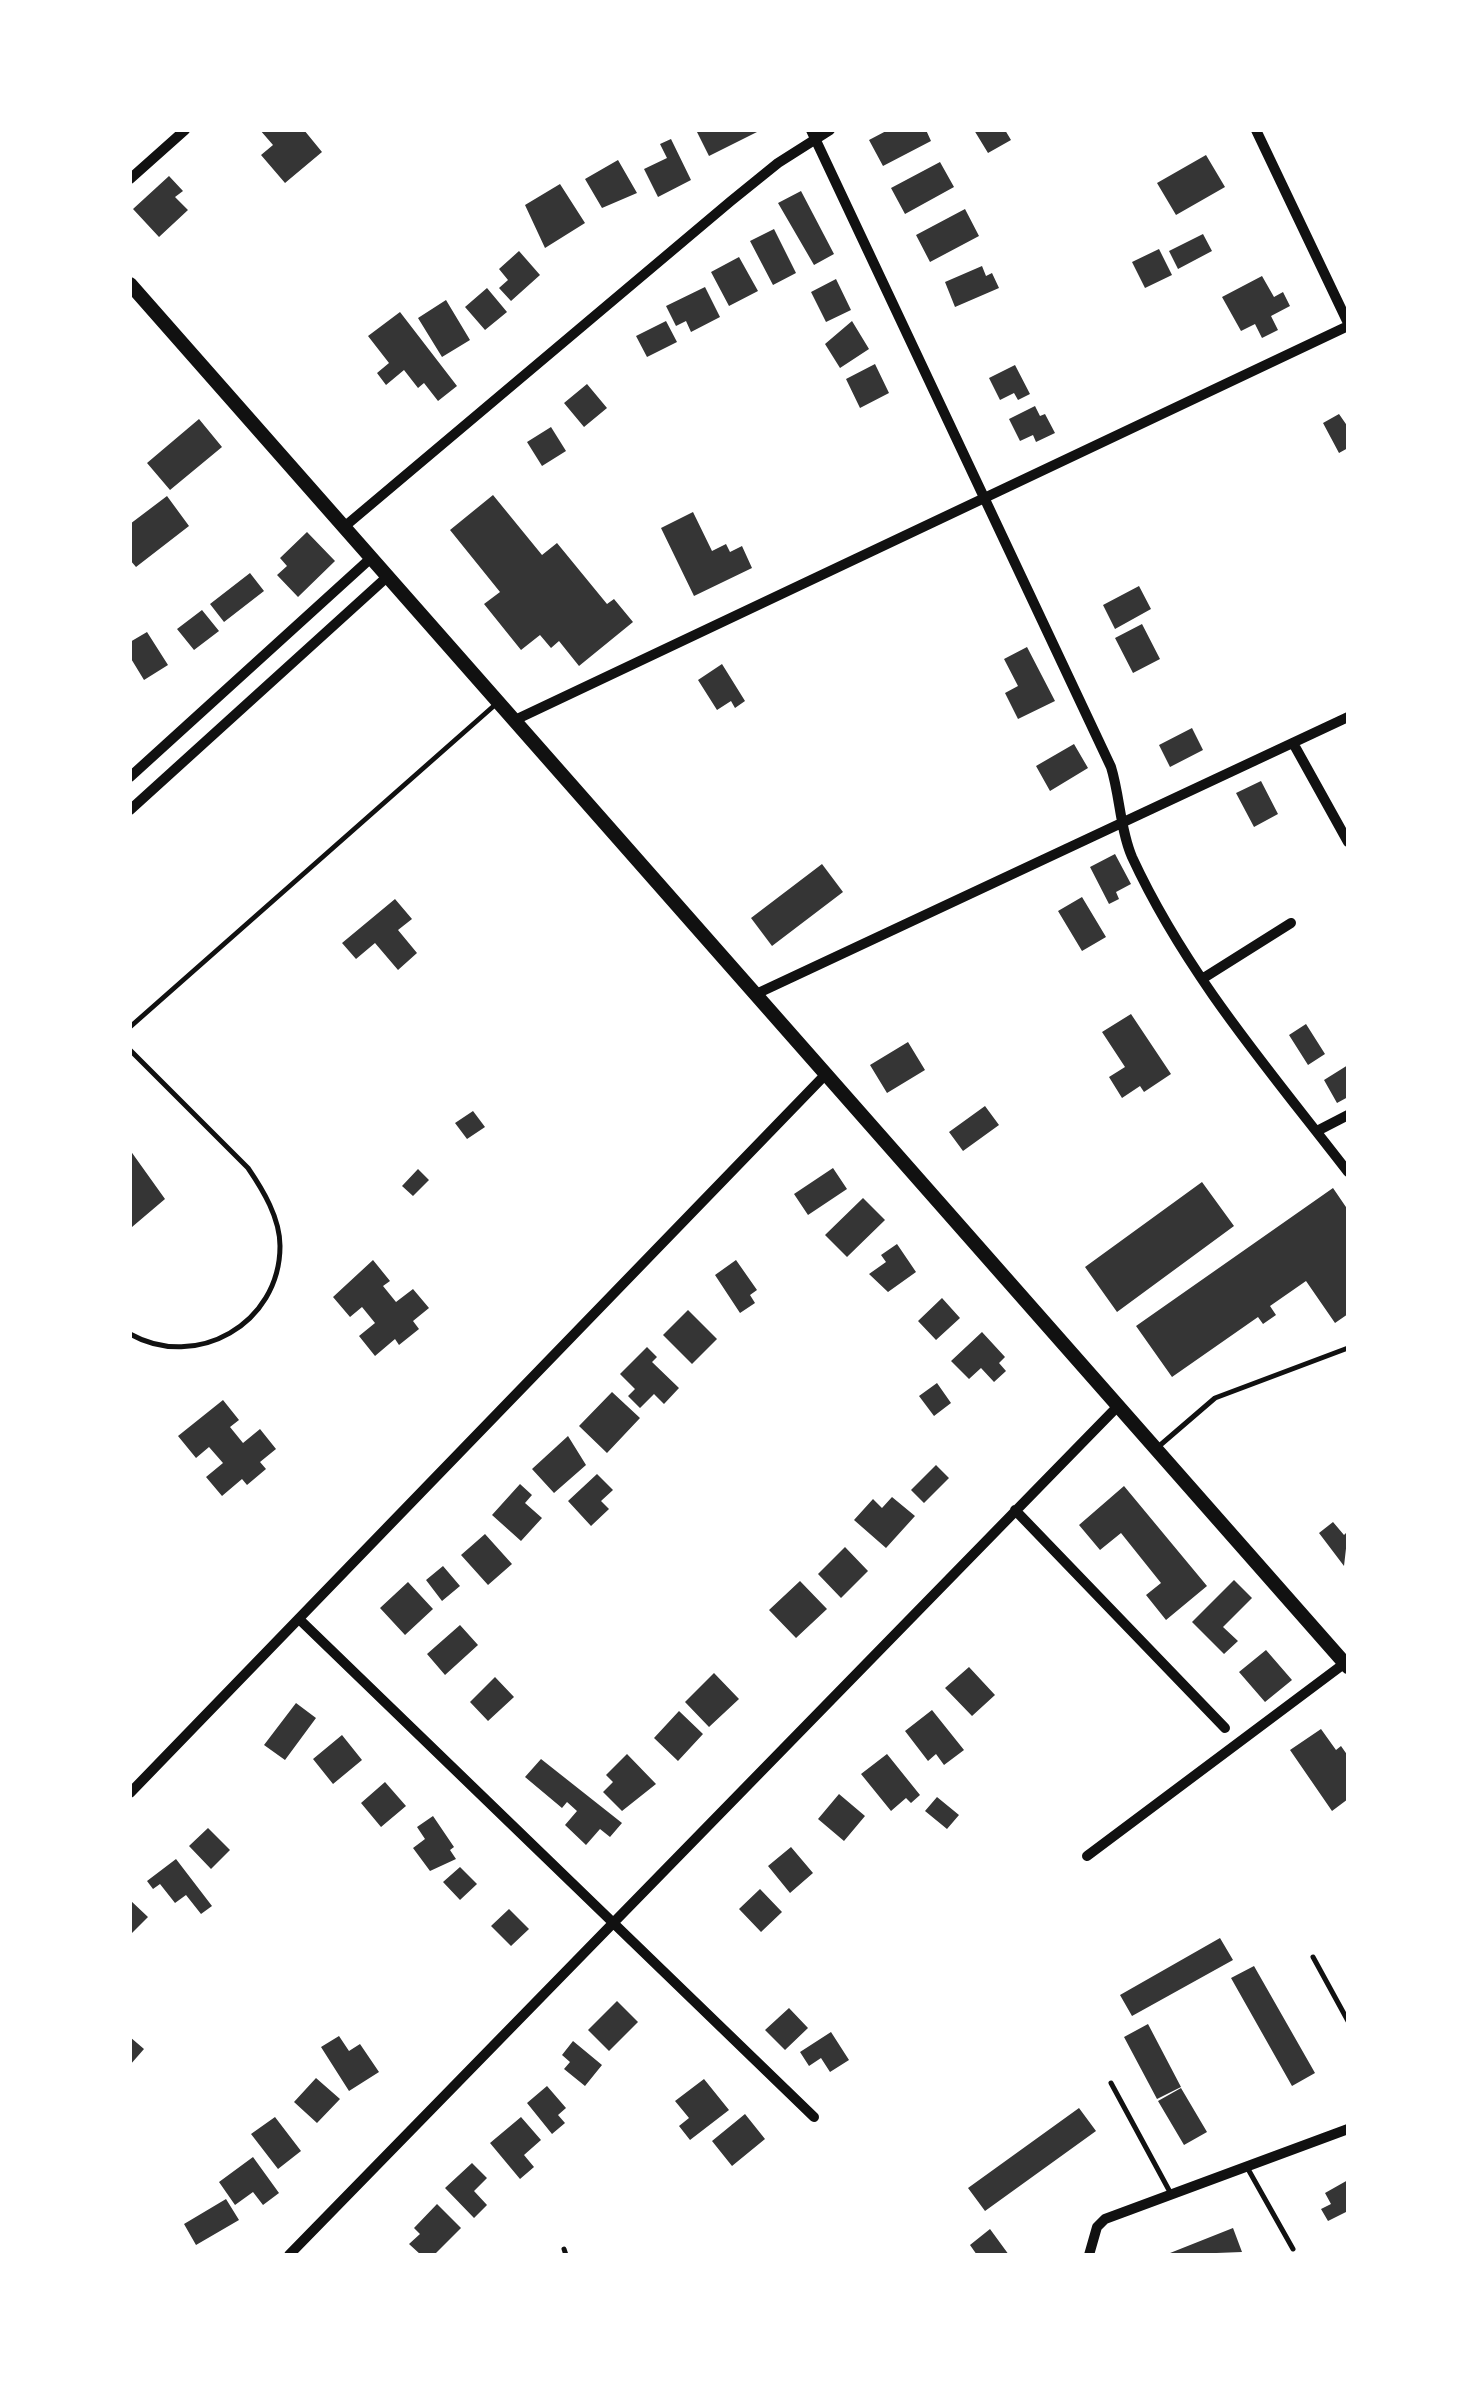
<!DOCTYPE html>
<html>
<head>
<meta charset="utf-8">
<style>
  body { margin:0 }
  #map { position:relative; width:1478px; height:2385px; overflow:hidden; background:#fff; font-family:"Public Sans",sans-serif }
  canvas { display:block }
  .frame { position:absolute; inset:0; border:132px solid #fff; pointer-events:none }
</style>
</head>
<body>
<div id="map">
<canvas width="1478" height="2385"></canvas>
<div class="frame"></div>
</div>
<script>
const g = document.querySelector('canvas').getContext('2d');
g.lineJoin = 'round';
function fillPath(path, color) { g.fillStyle = color; g.fill(path, 'evenodd'); }
function stroke(path, color, width, dash) { g.strokeStyle = color; g.lineWidth = width; g.lineCap = dash ? 'butt' : 'round'; g.setLineDash(dash || []); g.stroke(path); }
fillPath(new Path2D(`
  M260,130H304L322,152L285,183L261,155L273,145Z
  M696,130H761L709,156Z
  M888,130H926L931,141L883,166L869,140Z
  M974,130H1005L1011,140L988,153Z
  M671,139L691,180L658,197L644,169L667,158L660,144Z
  M1206,155L1225,187L1176,215L1157,183Z
  M618,160L637,193L602,208L585,179Z
  M940,162L954,187L905,214L891,188Z
  M169,176L183,191L175,197L188,210L159,237L133,209Z
  M560,184L585,223L545,248L525,205Z
  M801,191L834,254L814,265L778,203Z
  M965,209L979,236L930,262L916,235Z
  M774,229L796,273L773,285L750,241Z
  M1203,234L1212,251L1178,269L1169,251Z
  M1159,249L1172,275L1145,288L1132,262Z
  M519,251L540,275L511,301L499,288L508,280L499,269Z
  M739,257L758,291L729,306L711,272Z
  M982,266L986,276L992,273L999,288L955,307L945,282Z
  M1262,276L1274,297L1283,292L1290,306L1271,316L1278,330L1262,338L1255,324L1241,331L1222,297Z
  M836,279L851,310L826,322L811,292Z
  M705,287L720,317L691,332L686,321L676,326L666,306Z
  M487,288L507,312L485,330L465,307Z
  M446,300L470,340L442,357L418,318Z
  M400,312L457,386L438,401L424,383L418,388L404,370L386,385L377,373L389,363L368,336Z
  M666,321L677,342L647,357L636,336Z
  M852,321L869,349L840,368L825,344Z
  M875,364L889,393L860,408L846,379Z
  M1015,365L1030,394L1018,400L1014,393L1000,400L989,378Z
  M587,384L607,408L584,427L564,403Z
  M1035,406L1040,416L1045,414L1055,433L1036,442L1033,435L1020,441L1009,419Z
  M1339,414L1348,427V448L1339,453L1323,423Z
  M199,419L222,447L170,490L147,463Z
  M551,427L566,451L542,466L527,442Z
  M493,495L542,555L557,543L607,604L614,599L633,622L579,666L559,641L551,648L540,635L521,650L484,604L500,592L450,530Z
  M167,496L189,526L136,567L130,560V524Z
  M693,512L712,551L726,544L730,552L742,546L752,568L694,596L661,528Z
  M307,532L335,561L298,597L277,575L287,566L280,558Z
  M250,573L264,591L224,622L210,604Z
  M1139,586L1151,609L1115,629L1103,605Z
  M202,610L219,631L194,650L177,629Z
  M1142,624L1160,659L1133,673L1115,638Z
  M147,632L168,665L144,680L130,657V642Z
  M1027,647L1055,701L1018,719L1005,693L1018,686L1004,659Z
  M722,664L745,701L735,708L731,701L717,710L698,680Z
  M1192,728L1203,750L1170,767L1159,745Z
  M1074,744L1088,768L1050,791L1036,766Z
  M1261,781L1278,814L1254,827L1236,793Z
  M1115,854L1131,884L1116,892L1119,899L1109,904L1090,867Z
  M822,864L843,892L772,946L751,918Z
  M1082,897L1106,937L1082,951L1058,911Z
  M395,899L412,919L398,930L417,953L398,970L375,943L356,959L342,943Z
  M1131,1014L1171,1074L1144,1092L1140,1086L1122,1098L1109,1077L1125,1067L1102,1032Z
  M1306,1024L1325,1054L1308,1065L1289,1035Z
  M908,1042L925,1070L887,1093L870,1065Z
  M1348,1065V1097L1337,1103L1324,1080Z
  M985,1106L999,1125L963,1151L949,1132Z
  M473,1111L485,1127L467,1139L455,1123Z
  M130,1150L165,1199L132,1227L130,1225Z
  M833,1168L847,1189L808,1215L794,1194Z
  M418,1169L429,1180L413,1196L402,1186Z
  M1202,1182L1234,1226L1117,1312L1085,1267Z
  M1333,1188L1348,1210V1314L1335,1323L1306,1281L1270,1306L1276,1315L1263,1324L1258,1317L1172,1377L1136,1326Z
  M863,1198L885,1220L847,1257L825,1235Z
  M897,1244L916,1272L888,1292L869,1274L886,1262L881,1255Z
  M373,1260L390,1281L383,1286L396,1302L413,1289L429,1308L413,1321L419,1329L399,1345L395,1339L375,1356L359,1336L375,1323L362,1307L350,1317L333,1297Z
  M736,1260L757,1290L750,1295L755,1303L740,1313L715,1275Z
  M942,1298L960,1318L936,1340L918,1321Z
  M688,1310L717,1339L692,1364L663,1335Z
  M982,1332L1005,1357L999,1363L1006,1371L994,1382L981,1368L969,1379L951,1361Z
  M647,1347L657,1357L652,1362L679,1388L664,1404L654,1394L640,1408L628,1396L635,1389L620,1374Z
  M937,1383L951,1403L934,1416L919,1396Z
  M612,1392L640,1418L607,1453L579,1426Z
  M223,1400L239,1420L230,1427L243,1443L260,1429L276,1449L260,1462L266,1469L247,1485L242,1479L222,1496L206,1477L223,1463L209,1447L196,1458L178,1436Z
  M568,1436L586,1465L554,1493L532,1469Z
  M936,1465L949,1478L924,1503L911,1490Z
  M597,1474L613,1490L601,1501L609,1509L591,1526L568,1501Z
  M520,1484L532,1495L525,1503L542,1518L521,1541L492,1515Z
  M1124,1486L1207,1586L1166,1620L1146,1595L1161,1583L1121,1533L1100,1550L1079,1525Z
  M892,1497L915,1516L886,1548L854,1520L873,1499L882,1508Z
  M1333,1522L1344,1535L1348,1531L1344,1566L1319,1533Z
  M485,1534L512,1564L488,1585L461,1555Z
  M845,1547L868,1571L841,1598L818,1574Z
  M443,1566L460,1586L442,1601L426,1580Z
  M1234,1580L1252,1598L1223,1627L1238,1641L1224,1654L1192,1622Z
  M800,1581L827,1609L796,1638L769,1610Z
  M408,1582L433,1609L405,1635L380,1608Z
  M460,1625L478,1645L445,1675L427,1654Z
  M1266,1650L1292,1680L1265,1702L1239,1672Z
  M969,1667L995,1695L972,1716L945,1688Z
  M714,1673L739,1699L709,1727L685,1702Z
  M495,1677L514,1697L488,1721L470,1702Z
  M296,1703L316,1718L285,1760L264,1745Z
  M932,1710L964,1750L944,1765L936,1754L928,1761L905,1731Z
  M679,1711L703,1734L678,1761L654,1738Z
  M1321,1729L1336,1750L1341,1746L1348,1756V1799L1332,1811L1290,1750Z
  M342,1735L362,1760L333,1784L313,1759Z
  M627,1754L656,1784L622,1811L603,1792L613,1782L606,1775Z
  M887,1754L920,1795L911,1803L906,1798L891,1811L861,1774Z
  M541,1759L622,1823L610,1837L600,1829L586,1845L565,1825L577,1811L567,1802L562,1808L525,1777Z
  M385,1782L406,1806L381,1827L361,1803Z
  M839,1794L865,1816L844,1841L818,1819Z
  M937,1797L959,1815L947,1829L925,1811Z
  M433,1816L454,1847L450,1850L456,1859L430,1871L413,1848L425,1839L417,1827Z
  M208,1828L230,1850L211,1869L189,1846Z
  M791,1847L813,1873L790,1893L768,1866Z
  M176,1859L212,1906L201,1914L186,1895L175,1903L160,1884L153,1889L147,1881Z
  M460,1867L477,1884L460,1900L443,1882Z
  M760,1889L782,1912L761,1932L739,1909Z
  M130,1900L148,1917L130,1935Z
  M509,1909L529,1929L511,1946L491,1926Z
  M1220,1938L1233,1960L1132,2016L1120,1995Z
  M1254,1966L1315,2073L1292,2086L1231,1978Z
  M617,2001L638,2022L609,2051L588,2030Z
  M789,2008L808,2028L785,2050L765,2030Z
  M1148,2024L1181,2087L1157,2099L1124,2037Z
  M831,2032L849,2060L830,2072L821,2058L809,2066L800,2052Z
  M339,2036L349,2051L360,2044L379,2072L349,2091L321,2047Z
  M130,2037L144,2049L130,2065Z
  M573,2041L602,2065L585,2086L564,2069L570,2062L562,2055Z
  M316,2078L340,2099L317,2123L294,2102Z
  M704,2079L729,2110L690,2140L679,2126L689,2118L675,2101Z
  M547,2086L566,2108L558,2115L565,2123L552,2134L527,2103Z
  M1181,2088L1207,2132L1184,2145L1158,2101Z
  M1079,2108L1096,2131L985,2211L968,2188Z
  M745,2114L765,2139L732,2166L712,2141Z
  M275,2117L301,2151L278,2169L251,2134Z
  M521,2117L541,2140L524,2155L534,2167L520,2179L490,2143Z
  M253,2157L279,2193L263,2205L253,2192L235,2205L219,2182Z
  M472,2163L487,2178L474,2191L487,2205L474,2218L445,2188Z
  M1348,2180V2211L1328,2221L1321,2209L1331,2204L1325,2193Z
  M226,2199L239,2220L196,2245L184,2224Z
  M437,2204L461,2228L434,2255H421L409,2244L420,2234L414,2228Z
  M1233,2228L1242,2252L1165,2255Z
  M990,2229L1009,2255H977L970,2245Z`), '#353535');
stroke(new Path2D(`
  M130,1027L496,704
  M130,1050L248,1168C263,1190 280,1218 280,1246C280,1324 196,1371 130,1334
  M1158,1447L1215,1398L1348,1348
  M1313,1957L1348,2021
  M1111,2083L1170,2192
  M1248,2169L1293,2249
  M564,2249L566,2255`), '#111', 5);
stroke(new Path2D(`
  M811,130L1111,767C1120,796 1120,829 1132,857C1186,974 1270,1071 1348,1172
  M1256,130L1348,323
  M130,179L185,130
  M344,527L731,201L778,163L830,130
  M515,720L1348,326
  M1293,743L1348,842
  M130,777L371,558
  M130,810L387,577
  M1202,979L1291,923
  M754,995L1348,717
  M1317,1131L1348,1115
  M1015,1510L1225,1728
  M299,1619L814,2117
  M130,1793L825,1075
  M1087,1856L1345,1663
  M289,2255L1118,1406
  M1089,2255L1097,2227L1105,2219L1348,2129`), '#111', 10);
stroke(new Path2D(`
  M130,284L1348,1667`), '#111', 14);
</script>
</body>
</html>
